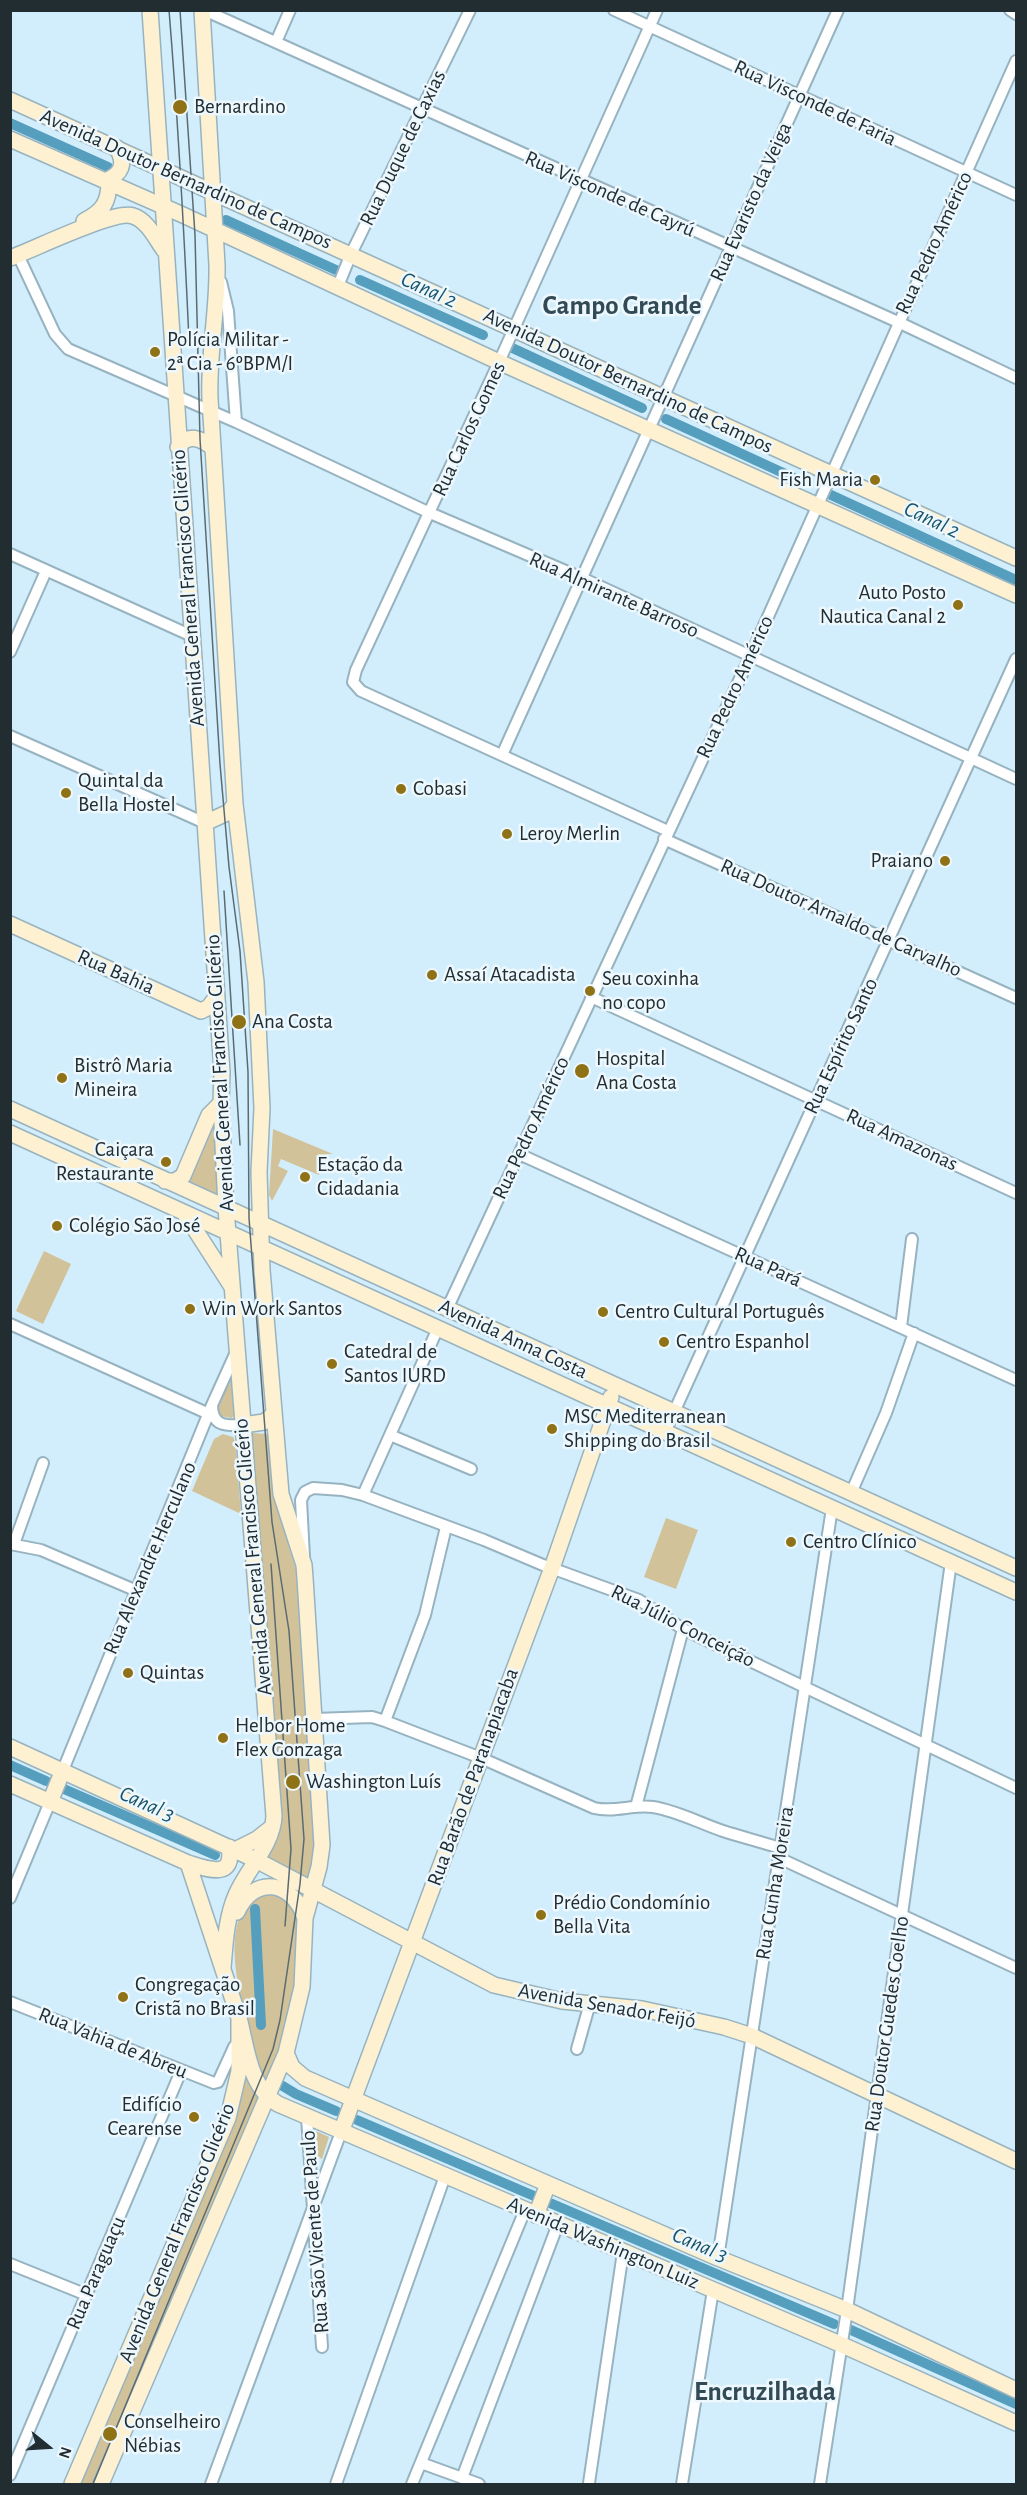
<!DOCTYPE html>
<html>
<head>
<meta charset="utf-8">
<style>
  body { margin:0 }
  #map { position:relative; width:1027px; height:2495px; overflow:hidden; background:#d2eefc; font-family:"Alegreya Sans",sans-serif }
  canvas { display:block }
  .frame { position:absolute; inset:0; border:12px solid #222d32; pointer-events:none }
  .north { position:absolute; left:18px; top:2417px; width:60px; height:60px; -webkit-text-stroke:4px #edf8fe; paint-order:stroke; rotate:108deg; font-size:16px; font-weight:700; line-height:24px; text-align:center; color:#222d32 }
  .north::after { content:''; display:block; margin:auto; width:21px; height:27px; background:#222d32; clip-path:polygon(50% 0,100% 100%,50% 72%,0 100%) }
</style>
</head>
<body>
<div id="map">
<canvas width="1027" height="2495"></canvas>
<div class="frame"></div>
<div class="north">N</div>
</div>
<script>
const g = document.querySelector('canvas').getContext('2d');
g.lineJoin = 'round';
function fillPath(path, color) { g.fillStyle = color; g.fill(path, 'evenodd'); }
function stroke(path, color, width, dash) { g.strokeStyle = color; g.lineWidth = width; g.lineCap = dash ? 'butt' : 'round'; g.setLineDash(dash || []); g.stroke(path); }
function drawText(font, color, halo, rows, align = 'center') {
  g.font = font + ' "Alegreya Sans",sans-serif'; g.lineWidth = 5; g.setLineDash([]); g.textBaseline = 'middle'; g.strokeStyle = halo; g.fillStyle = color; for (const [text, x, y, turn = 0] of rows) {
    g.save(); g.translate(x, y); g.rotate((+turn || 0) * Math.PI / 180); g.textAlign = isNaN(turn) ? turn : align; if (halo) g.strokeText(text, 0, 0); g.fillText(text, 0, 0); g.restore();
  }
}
fillPath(new Path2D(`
  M211,1126L215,1129L217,1196L188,1182Z
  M273,1129L333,1154H327L319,1175L281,1159L278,1166L288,1171L272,1201L269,1195Z
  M44,1251L71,1264L43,1324L16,1311Z
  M231,1379L234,1415L232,1418L220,1416L217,1413L218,1405Z
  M252,1433L269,1434L275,1502L298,1576L315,1840L310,1880L264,1857L281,1812Z
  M223,1434L233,1437L235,1441L241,1514L192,1491L214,1439Z
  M666,1518L698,1530L676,1589L644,1577Z
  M274,1891L298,1911L295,1986L284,2041L267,2082L260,2074C250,2033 222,1953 241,1914C244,1908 250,1901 254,1895Z
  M244,2071L260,2097L96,2484H76Z
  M316,2131L329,2137L322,2159L316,2155Z`), '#d2c299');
stroke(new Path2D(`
  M10,123L108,167
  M226,220L336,270
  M360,280L483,335
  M508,346L642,408
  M666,419L805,483
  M831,495L1016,580
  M10,1765L46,1781
  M64,1789L215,1855
  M255,1909L261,2025
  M281,2085L296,2094L336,2111
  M357,2120L534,2196
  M550,2203L834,2324
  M851,2330L1016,2404`), '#559ebd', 10);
const street = new Path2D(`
  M204,10L898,322L1016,378
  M614,10L1016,195
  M657,10L499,362L356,670L353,682L361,691L668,831
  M1010,10L1016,14
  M276,42L290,10
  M18,255L55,334L68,349L236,422L430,513L582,578L1016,779
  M221,282L228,311L236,422
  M338,286L351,254L470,10
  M10,554L192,636
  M10,652L46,571
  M10,736L205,823
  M502,755L838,10
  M664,839L1016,998
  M591,997L1016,1193
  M519,1154L1016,1380
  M447,1309L750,657L1016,61
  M10,1324L209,1414
  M901,1327L912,1239
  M212,1405C212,1426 225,1426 243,1425
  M665,1432L1016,659
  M390,1435L471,1469
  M851,1493L886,1413L914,1333
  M363,1495L438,1328
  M10,1544L41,1550L137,1591
  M14,1544L43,1463
  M304,1557L301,1500L305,1492L313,1488L342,1490L363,1495L484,1540L543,1565L639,1600L683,1629L1016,1788
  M314,1719L372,1717L385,1721L481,1758L594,1808C614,1813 633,1804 653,1807C678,1811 699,1823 723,1831C742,1837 761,1842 780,1848
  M385,1721L425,1615L446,1527
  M63,1770L212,1405L236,1352
  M636,1807L683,1629
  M779,1858L1016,1968
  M10,1898L50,1802
  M10,2002L214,2083L218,2082L234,2047L239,2041
  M577,2049L590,2003
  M307,2117L322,2347
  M718,2258L832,1508
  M10,2264L87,2295
  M421,2463L479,2484
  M10,2475L181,2071
  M462,2478L558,2224
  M589,2483L623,2252
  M211,2484L341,2132
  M336,2484L445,2176
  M412,2484L525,2210
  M682,2484L713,2290
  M820,2484L847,2310L951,1562`);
const secondary = new Path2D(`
  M150,10L222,1072L221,1103L226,1208L274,1816C273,1845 247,1869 236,1895C226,1918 225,1944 223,1968
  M10,100L1016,558
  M10,139L183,215L499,362L1016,595
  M105,181C122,174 126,164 117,148
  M84,221C102,212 109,203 109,182
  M10,258C33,250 115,209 133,216C147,220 156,239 164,250
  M178,447C188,433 201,438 213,448
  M205,823L229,812L235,804
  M10,924L201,1011L209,1007L217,996
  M10,1109L1016,1568
  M10,1133L1016,1592
  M165,1181H175L183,1176L209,1115L221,1103
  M185,1214L232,1287
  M243,1425L264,1422L274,1414
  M10,1747L256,1860L494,1985L562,2001L642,2009L724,2027L752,2036L1016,2161
  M10,1784L188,1863C207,1869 235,1880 229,1847
  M50,1802L63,1770
  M235,1850L257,1839L271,1828
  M237,1912C254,1874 293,1881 305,1918
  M239,2018C247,2048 249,2087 278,2104L840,2344L1016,2423
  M286,2053L292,2067L305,2078L718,2258L847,2310L1016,2390
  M341,2132L552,1568L611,1397
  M536,2215L548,2184
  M72,2484L228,2118L239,2071V2018L188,1863
  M101,2484L286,2053L302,1987L305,1918L319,1867L322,1845L305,1578L304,1565L281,1494L262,1270L259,1172L262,1108L256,982L235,804L210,399C208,355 218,310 217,265L202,10`);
stroke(street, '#98b3c0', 14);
stroke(secondary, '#98b3c0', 18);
stroke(street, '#fff', 10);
stroke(secondary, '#fdf1d2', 15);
stroke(new Path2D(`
  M169,10C178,120 184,230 189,340
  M224,891L240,1145
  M271,1564L291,1849L285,1926
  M93,2484L273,2049L280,2020L300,1884L304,1839L289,1631L272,1522L249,1218L248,1072L240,951L229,867L220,764L200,439L195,235L180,10`), '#5a6b72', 1.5);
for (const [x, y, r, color] of [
  [180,107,8,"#8f7116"],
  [155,352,6,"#8f7116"],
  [875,480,6,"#8f7116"],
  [958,605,6,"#8f7116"],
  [401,789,6,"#8f7116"],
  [66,793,6,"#8f7116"],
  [507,834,6,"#8f7116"],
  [945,861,6,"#8f7116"],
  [432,975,6,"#8f7116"],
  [590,991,6,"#8f7116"],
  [239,1022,8,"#8f7116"],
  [582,1071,8,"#8f7116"],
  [62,1078,6,"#8f7116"],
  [166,1162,6,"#8f7116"],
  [305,1177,6,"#8f7116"],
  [57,1226,6,"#8f7116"],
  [190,1309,6,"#8f7116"],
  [603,1312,6,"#8f7116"],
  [664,1342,6,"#8f7116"],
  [332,1364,6,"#8f7116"],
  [552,1429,6,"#8f7116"],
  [791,1542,6,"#8f7116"],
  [128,1673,6,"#8f7116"],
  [223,1738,6,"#8f7116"],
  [293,1782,8,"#8f7116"],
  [541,1915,6,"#8f7116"],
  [123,1997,6,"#8f7116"],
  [194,2117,6,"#8f7116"],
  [110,2434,8,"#8f7116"]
]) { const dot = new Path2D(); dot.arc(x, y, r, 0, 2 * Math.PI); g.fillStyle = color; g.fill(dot); stroke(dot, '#edf8fe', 2); }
drawText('21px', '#222d32', '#edf8fe', [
  ["Rua Visconde de Faria",815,103,25],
  ["Rua Duque de Caxias",403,148,-64],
  ["Avenida Doutor Bernardino de Campos",186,179,24],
  ["Rua Visconde de Cayrú",610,194,24],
  ["Rua Evaristo da Veiga",751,202,-66],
  ["Rua Pedro Américo",934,243,-65],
  ["Avenida Doutor Bernardino de Campos",628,381,25],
  ["Rua Carlos Gomes",469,429,-65],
  ["Avenida General Francisco Glicério",188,588,-94],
  ["Rua Almirante Barroso",614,595,24],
  ["Rua Pedro Américo",735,687,-65],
  ["Rua Doutor Arnaldo de Carvalho",841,918,24],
  ["Rua Bahia",116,972,24],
  ["Rua Espírito Santo",841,1046,-65],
  ["Avenida General Francisco Glicério",220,1073,-93],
  ["Rua Pedro Américo",531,1128,-65],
  ["Rua Amazonas",902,1140,25],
  ["Rua Pará",768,1267,24],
  ["Avenida Anna Costa",513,1339,25],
  ["Avenida General Francisco Glicério",253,1557,-95],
  ["Rua Alexandre Herculano",150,1558,-67],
  ["Rua Júlio Conceição",683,1626,27],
  ["Rua Barão de Paranapiacaba",473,1777,-70],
  ["Rua Cunha Moreira",775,1883,-81],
  ["Avenida Senador Feijó",607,2006,10],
  ["Rua Doutor Guedes Coelho",887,2024,-82],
  ["Rua Vahia de Abreu",113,2043,22],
  ["Rua São Vicente de Paulo",315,2232,-94],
  ["Avenida General Francisco Glicério",177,2233,-68],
  ["Avenida Washington Luiz",603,2243,23],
  ["Rua Paraguaçu",96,2273,-67]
]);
drawText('21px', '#222d32', '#edf8fe', [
  ["Bernardino",194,107],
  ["Polícia Militar -",167,340],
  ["2ª Cia - 6ºBPM/I",167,364],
  ["Fish Maria",863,480,"right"],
  ["Auto Posto",946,593,"right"],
  ["Nautica Canal 2",946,617,"right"],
  ["Quintal da",78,781],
  ["Bella Hostel",78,805],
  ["Cobasi",413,789],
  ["Leroy Merlin",519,834],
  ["Praiano",933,861,"right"],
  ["Assaí Atacadista",444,975],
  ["Seu coxinha",602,979],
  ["no copo",602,1003],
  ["Ana Costa",252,1022],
  ["Hospital",596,1059],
  ["Ana Costa",596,1083],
  ["Bistrô Maria",74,1066],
  ["Mineira",74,1090],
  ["Caiçara",154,1150,"right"],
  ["Restaurante",154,1174,"right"],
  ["Estação da",317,1165],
  ["Cidadania",317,1189],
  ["Colégio São José",69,1226],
  ["Win Work Santos",202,1309],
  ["Centro Cultural Português",615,1312],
  ["Centro Espanhol",676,1342],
  ["Catedral de",344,1352],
  ["Santos IURD",344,1376],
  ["MSC Mediterranean",564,1417],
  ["Shipping do Brasil",564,1441],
  ["Centro Clínico",803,1542],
  ["Quintas",140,1673],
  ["Helbor Home",235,1726],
  ["Flex Gonzaga",235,1750],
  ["Washington Luís",306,1782],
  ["Prédio Condomínio",553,1903],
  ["Bella Vita",553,1927],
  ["Congregação",135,1985],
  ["Cristã no Brasil",135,2009],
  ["Edifício",182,2105,"right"],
  ["Cearense",182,2129,"right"],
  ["Conselheiro",124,2422],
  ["Nébias",124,2446]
], 'left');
drawText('italic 22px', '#19546b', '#edf8fe', [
  ["Canal 2",429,290,24],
  ["Canal 2",932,520,25],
  ["Canal 3",147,1804,24],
  ["Canal 3",700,2245,23]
]);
drawText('bold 27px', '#324a55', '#edf8fe', [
  ["Campo Grande",622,306],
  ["Encruzilhada",765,2392]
]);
</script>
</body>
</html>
